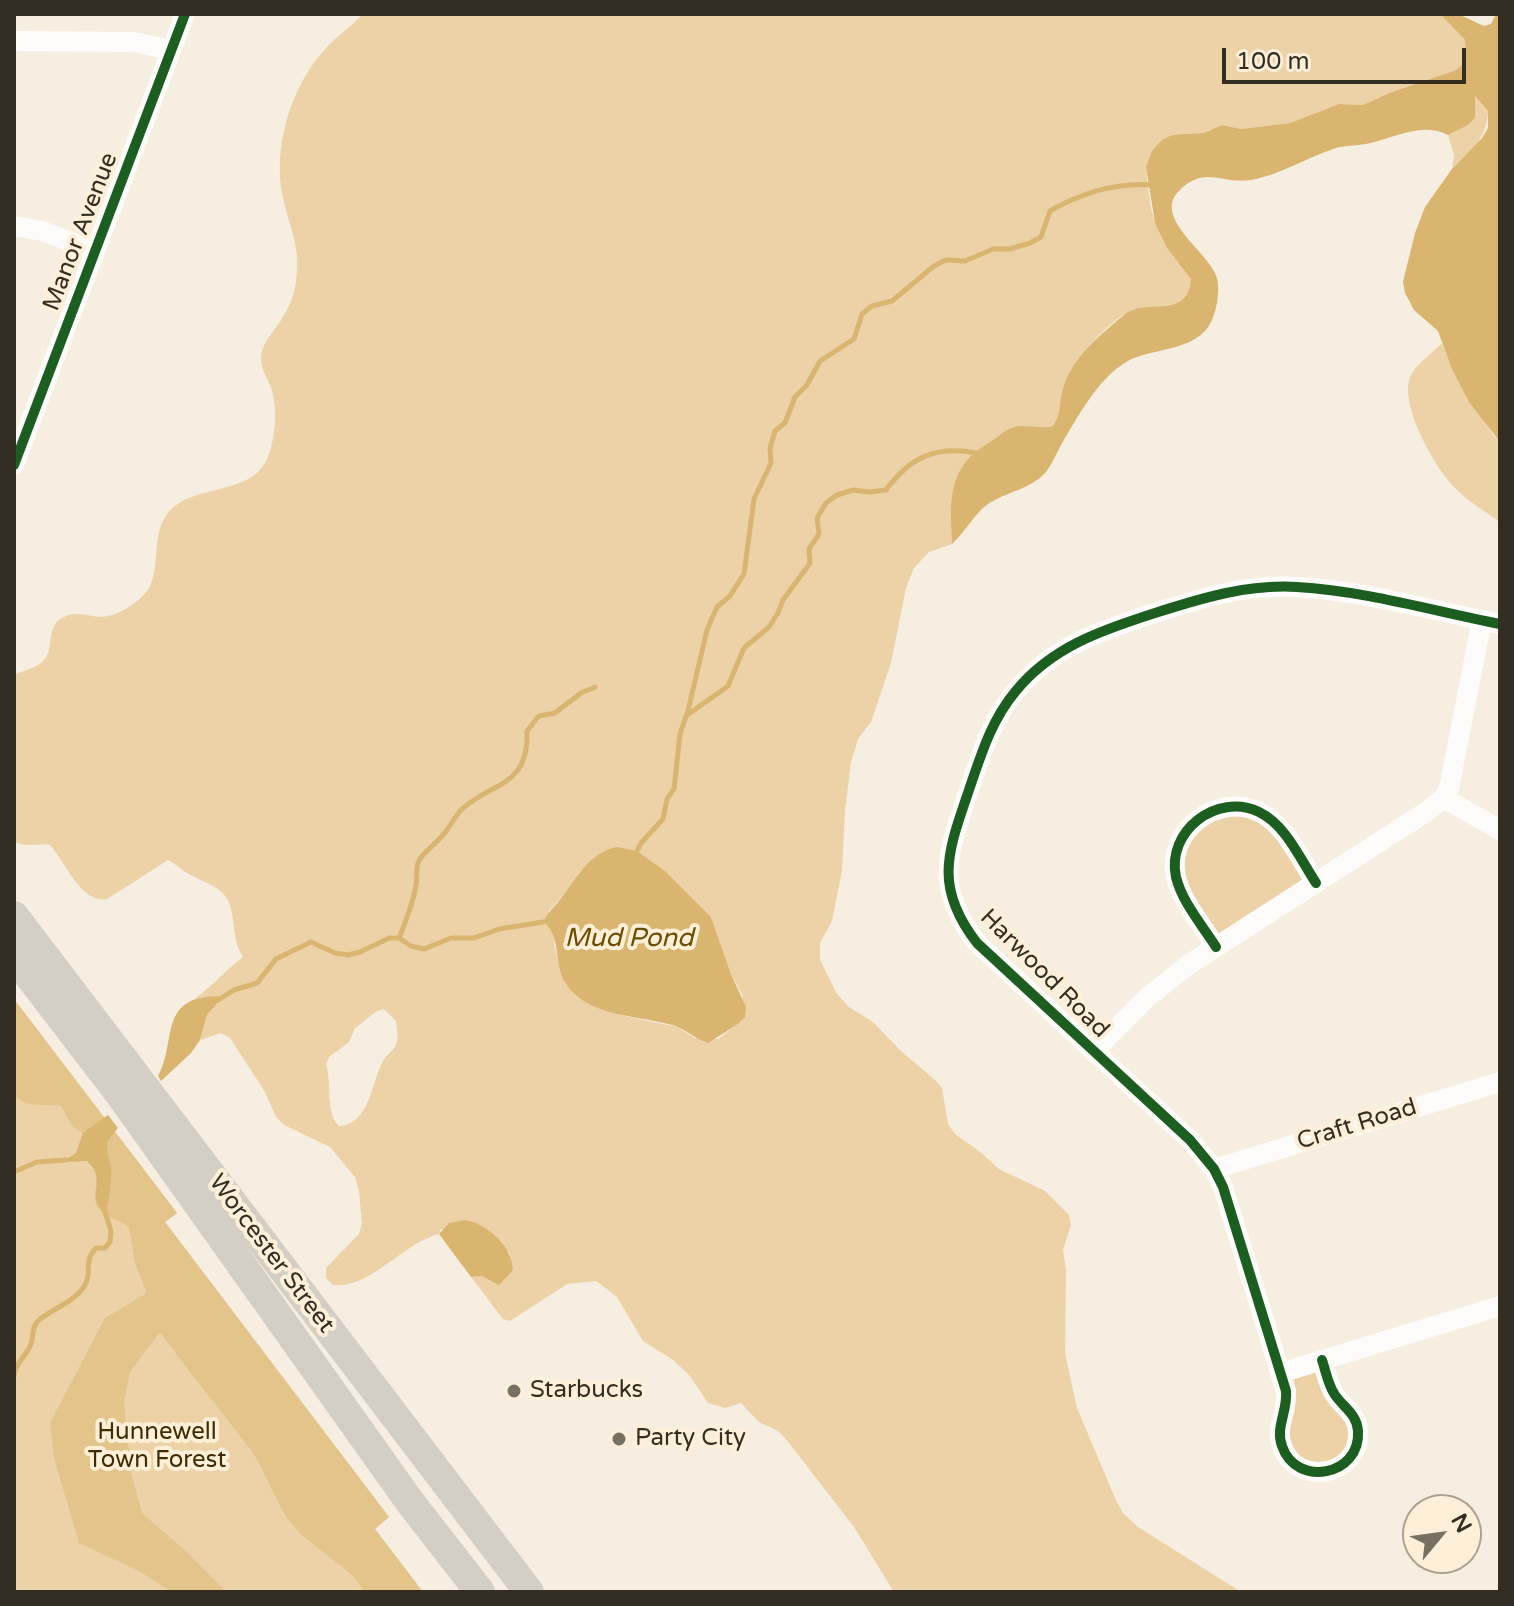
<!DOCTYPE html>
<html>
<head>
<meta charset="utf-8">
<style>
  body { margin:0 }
  #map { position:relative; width:1514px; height:1606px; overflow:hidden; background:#f6eee0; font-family:"Varela Round",sans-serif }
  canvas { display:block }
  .frame { position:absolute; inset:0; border:16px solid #332d22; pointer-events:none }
  .north { position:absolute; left:1402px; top:1494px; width:80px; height:80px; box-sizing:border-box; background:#fef0d8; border:2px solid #ada28f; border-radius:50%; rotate:61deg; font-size:22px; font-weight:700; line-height:32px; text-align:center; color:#332d22 }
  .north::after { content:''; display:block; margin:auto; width:28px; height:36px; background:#777164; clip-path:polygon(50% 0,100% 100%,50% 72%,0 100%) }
  .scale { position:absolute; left:1222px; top:48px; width:244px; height:36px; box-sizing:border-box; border:4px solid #332d22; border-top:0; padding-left:10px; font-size:24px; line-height:28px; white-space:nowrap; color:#332d22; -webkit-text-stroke:6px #fef0d8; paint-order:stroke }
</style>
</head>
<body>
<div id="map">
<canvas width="1514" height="1606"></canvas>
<div class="frame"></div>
<div class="north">N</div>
<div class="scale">100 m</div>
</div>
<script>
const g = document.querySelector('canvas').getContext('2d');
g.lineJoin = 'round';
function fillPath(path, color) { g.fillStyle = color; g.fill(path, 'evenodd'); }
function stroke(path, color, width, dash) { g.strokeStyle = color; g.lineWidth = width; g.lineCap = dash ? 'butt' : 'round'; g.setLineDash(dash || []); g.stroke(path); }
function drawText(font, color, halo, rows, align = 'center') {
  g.font = font + ' "Varela Round",sans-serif'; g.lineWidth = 8; g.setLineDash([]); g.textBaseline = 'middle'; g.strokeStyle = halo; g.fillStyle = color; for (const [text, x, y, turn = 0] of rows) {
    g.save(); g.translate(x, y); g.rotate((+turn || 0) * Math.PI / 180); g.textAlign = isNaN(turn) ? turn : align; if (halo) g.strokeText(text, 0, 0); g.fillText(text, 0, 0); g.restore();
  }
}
fillPath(new Path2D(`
  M363,14H1440L1465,40L1466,62L1456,70L1389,93L1363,105L1339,104L1290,123L1241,129L1222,125L1204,133L1189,134L1146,167C1148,185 1149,206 1155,222C1162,240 1188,262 1191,280C1197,314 1143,303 1128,312C1105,325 1073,360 1064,385C1058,401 1063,410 1053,426L1038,430L1024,426L1010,428L993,440L951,521L952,544L929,552L914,568L906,588L891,663L871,722L858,739L851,762L845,811L842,870L832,921L820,943V960L837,994L849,1007L873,1022L900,1050L936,1081L942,1088L948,1124L955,1134L979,1151L999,1169L1045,1191L1069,1215L1071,1225L1063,1250L1066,1269L1065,1353L1077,1408L1115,1498L1123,1513L1138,1527L1241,1592H894L854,1527L786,1439L778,1431L759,1422L741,1403L725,1408L708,1403L689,1375L673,1360L643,1341L617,1297L596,1281L567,1284L510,1321L503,1319L471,1277L482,1276L491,1279L513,1270L509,1252L441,1229L439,1234C404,1242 371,1289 333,1285L326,1278V1268L359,1234L362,1224L359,1191L355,1177L330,1147L284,1125L276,1117L265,1092L230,1038L221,1033L200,1040L207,1015L222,996L203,998L188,1004C209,990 223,972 243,957C233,942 235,925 231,908C226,887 206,884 189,874C181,870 176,864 168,860L107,899C81,904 65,861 50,845C38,843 24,848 14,841V675C22,671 35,668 41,663C57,650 43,627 64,617C76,611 87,616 100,617C117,617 142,602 150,586C160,565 152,535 166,516C188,483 245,497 265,463C275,445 278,411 272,391C269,380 260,369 261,357C262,341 277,329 284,315C290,305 295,293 296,281C301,246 290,230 283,198C272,147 291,85 327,47C338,35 352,26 363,14ZM637,851L711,917L731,974L743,996L738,1024L718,1039L695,1038L677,1027L625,1016L580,998L565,983L554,945L555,936L550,927L549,911L565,893ZM384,1009L396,1021C402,1055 389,1046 380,1067C372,1087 367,1125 339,1126C325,1113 332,1083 326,1064L329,1057L349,1042L355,1028L377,1011Z
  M1474,95L1488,111C1487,138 1471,151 1452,169L1454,156L1448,135C1468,125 1478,120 1474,95Z
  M1442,343L1453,369L1493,435L1500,442V522C1485,511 1467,501 1455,488C1435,468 1397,402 1411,375C1418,362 1432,354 1442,343Z
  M1258,811L1316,883L1216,947L1177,879L1196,820Z
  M14,999L177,1213L165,1222L389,1517L375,1529L423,1592H14Z
  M1322,1360L1355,1420L1343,1465L1290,1460L1280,1373Z`), '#ecd2a6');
fillPath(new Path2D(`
  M14,999L177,1213L165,1222L389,1517L375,1529L423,1592H365C347,1563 314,1551 293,1525C274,1503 266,1468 247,1445C218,1407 188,1371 160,1332L130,1372L124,1402L131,1473L142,1513L188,1553L226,1592H172L139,1571L79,1543L54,1458L50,1423L105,1318L147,1293L135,1263L129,1227C121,1221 106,1217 100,1210C86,1193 108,1180 87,1161L62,1162L77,1153L83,1133L73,1127L61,1106C42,1103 28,1110 14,1094Z`), '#e3c48b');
fillPath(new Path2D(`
  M1440,14H1458L1484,26L1491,24L1496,14H1500V442L1469,402L1452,369L1438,331L1414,310L1405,293L1403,282L1415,233L1425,207L1452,169L1482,138L1488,128V111L1475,96V118L1468,125L1448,135C1421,121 1393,139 1366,144C1356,146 1346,145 1336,148C1308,157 1280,175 1251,180C1221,185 1205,164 1178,192C1153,219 1211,254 1217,278C1220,291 1217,308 1212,320C1197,354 1149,346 1123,364C1096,382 1077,418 1061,445C1056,454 1052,464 1046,472C1031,489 1006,492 988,504C975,513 965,532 952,544C950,499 947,467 990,442C997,438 1003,431 1011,428C1024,423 1037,430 1053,426C1063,410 1058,401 1064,385C1074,356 1101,334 1124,315C1145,297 1188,321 1191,279L1167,248L1155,223L1146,167L1152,151L1162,140L1172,135L1204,133L1222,125L1241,129L1290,123L1339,104L1363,105L1389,93L1456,70L1466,62L1465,40Z
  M617,847L637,851L666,872L711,917L731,974L746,1007L745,1017L738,1024L708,1043C696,1039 686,1030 675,1026C641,1015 588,1018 566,984C553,964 562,935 543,922C548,913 552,909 558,902C576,881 588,852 617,847Z
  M223,996L207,1015L200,1040L191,1053L161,1081L158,1076C178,1040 156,995 223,996Z
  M108,1115L118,1128L107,1142C106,1152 110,1159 111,1168C112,1177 109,1206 105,1213C84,1196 109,1181 87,1161L62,1162L76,1153L83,1133Z
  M465,1220C488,1224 512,1246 513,1270L499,1285L482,1276L471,1277L439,1234L449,1223Z`), '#dab570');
stroke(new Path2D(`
  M687,715L707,630L717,607L730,596L744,574L754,499L771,463L770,448L775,431L785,423L795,397L807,385L820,361L854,339L862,314L872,306L892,301L934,266L946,260L965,261L993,249H1010L1030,243L1041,237L1050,211C1083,192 1116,182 1154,185
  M637,851L641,843L663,819L667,799L674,789L680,734L686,716L728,686L744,648L769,627L778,613L783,600L810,563L809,549L819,534L817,518L826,503L837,495L853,490L870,492L886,490C910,457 936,445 977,453
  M399,938C406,921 413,903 416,885C418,874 414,865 422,856C430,847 440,840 447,830C452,823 456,815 461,810C492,781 529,788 527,731L539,716L555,713L581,693L595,687
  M218,1000L234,990L257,983L276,959L311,942L335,953L348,955L360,952L389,938H399L411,946L424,949L451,938H474L499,929L543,922
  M14,1172L37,1162L66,1160
  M14,1376C15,1363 26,1357 31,1344C34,1336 31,1328 38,1321C51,1309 78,1301 86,1283C92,1268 83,1262 96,1248H105L110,1242L111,1231L104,1209`), '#dab570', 5);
stroke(new Path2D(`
  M14,41L133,42L171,50
  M14,226L42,231L95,251
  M14,465L185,14
  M1444,798L1500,830
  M1216,947C1202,925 1182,902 1176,877C1166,831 1217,792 1259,812C1286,825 1300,859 1316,883
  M1093,1052L1149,996L1188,965L1426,812L1444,798L1449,788L1482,620
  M1214,1169L1500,1082
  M1322,1360C1326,1372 1328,1385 1335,1395C1344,1408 1357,1414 1358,1431C1361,1476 1296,1488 1282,1446C1275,1427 1288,1411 1286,1391L1223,1187L1214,1169L1190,1140L977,943C933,886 948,852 969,790C981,755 991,721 1015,692C1051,647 1102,630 1155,613C1202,598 1247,584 1297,587C1366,591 1433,611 1500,624
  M1280,1373L1500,1306`), '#fefcfa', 20);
stroke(new Path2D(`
  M14,916L529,1592
  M14,956L120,1094L410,1502L480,1592`), '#d4cfc4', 30);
stroke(new Path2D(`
  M14,465L185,14
  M1216,947C1202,925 1182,902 1176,877C1166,831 1217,792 1259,812C1286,825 1300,859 1316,883
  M1322,1360C1326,1372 1328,1385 1335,1395C1344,1408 1357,1414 1358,1431C1361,1476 1296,1488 1282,1446C1275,1427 1288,1411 1286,1391L1223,1187L1214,1169L1190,1140L977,943C933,886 948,852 969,790C981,755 991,721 1015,692C1051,647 1102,630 1155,613C1202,598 1247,584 1297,587C1366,591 1433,611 1500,624`), '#1b5e20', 10);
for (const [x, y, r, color] of [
  [514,1391,8,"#777164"],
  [619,1439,8,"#777164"]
]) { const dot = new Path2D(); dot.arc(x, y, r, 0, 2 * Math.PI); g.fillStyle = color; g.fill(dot); stroke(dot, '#fef0d8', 3); }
drawText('24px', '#332d22', '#fef0d8', [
  ["Manor Avenue",81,232,-69],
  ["Harwood Road",1044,974,45],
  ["Craft Road",1357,1125,-17],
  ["Worcester Street",271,1254,53]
]);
drawText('24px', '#332d22', '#fef0d8', [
  ["Starbucks",530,1391],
  ["Party City",635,1439]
], 'left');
drawText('24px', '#402c03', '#fef0d8', [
  ["Hunnewell",157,1433],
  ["Town Forest",157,1461]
]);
drawText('italic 26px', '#6e4d00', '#fef0d8', [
  ["Mud Pond",629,939]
]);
</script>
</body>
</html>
